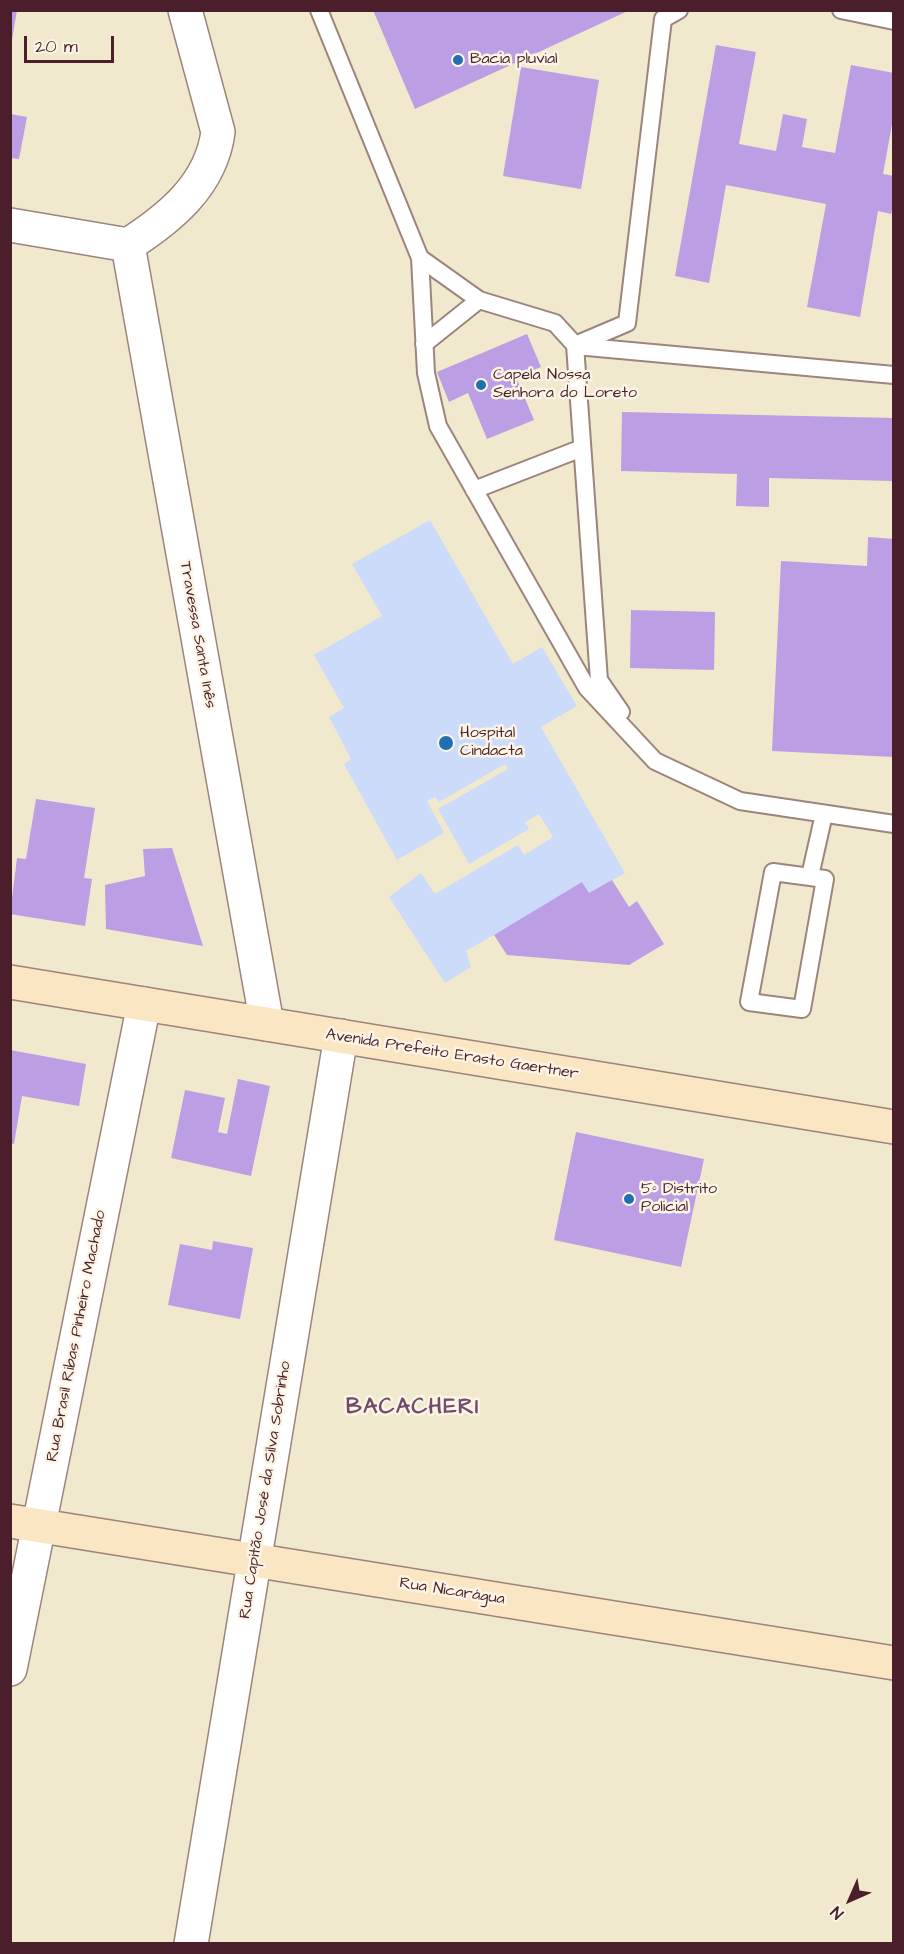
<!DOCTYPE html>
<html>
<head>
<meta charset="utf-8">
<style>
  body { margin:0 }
  #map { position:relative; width:904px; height:1954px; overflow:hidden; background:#f0e9cd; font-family:"Architects Daughter",sans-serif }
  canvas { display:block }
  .frame { position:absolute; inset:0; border:12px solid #4a1f2b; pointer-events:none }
  .north { position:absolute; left:820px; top:1870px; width:60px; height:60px; -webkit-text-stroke:4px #fcf5e5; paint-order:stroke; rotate:225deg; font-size:16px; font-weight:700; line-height:24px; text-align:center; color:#4a1f2b }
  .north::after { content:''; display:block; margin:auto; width:21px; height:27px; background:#4a1f2b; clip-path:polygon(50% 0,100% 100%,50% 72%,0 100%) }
  .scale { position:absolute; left:24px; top:36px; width:90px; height:27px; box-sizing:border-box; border:3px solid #4a1f2b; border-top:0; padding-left:8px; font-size:18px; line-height:21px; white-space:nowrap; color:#4a1f2b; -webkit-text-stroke:4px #fcf5e5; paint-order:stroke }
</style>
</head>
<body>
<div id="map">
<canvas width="904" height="1954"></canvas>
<div class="frame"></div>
<div class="north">N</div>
<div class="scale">20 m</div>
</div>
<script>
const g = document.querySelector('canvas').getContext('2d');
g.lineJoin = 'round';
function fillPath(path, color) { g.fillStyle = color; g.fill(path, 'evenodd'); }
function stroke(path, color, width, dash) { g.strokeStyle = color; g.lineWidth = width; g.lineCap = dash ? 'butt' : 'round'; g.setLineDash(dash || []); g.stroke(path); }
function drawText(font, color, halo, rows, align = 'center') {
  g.font = font + ' "Architects Daughter",sans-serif'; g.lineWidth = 5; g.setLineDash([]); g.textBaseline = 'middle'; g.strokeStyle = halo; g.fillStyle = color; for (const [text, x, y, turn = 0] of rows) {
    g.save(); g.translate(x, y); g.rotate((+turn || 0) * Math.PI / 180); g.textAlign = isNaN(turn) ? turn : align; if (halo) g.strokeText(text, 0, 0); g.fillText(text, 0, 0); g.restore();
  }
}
fillPath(new Path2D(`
  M430,520L513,664L542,647L577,706L541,727L625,873L589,893L494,935L466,951L471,967L445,983L389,897L421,873L435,894L518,845L524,855L553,837L539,814L525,822L529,829L469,864L438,809L508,769L505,764L439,802L435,797L427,801L444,833L397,860L344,764L351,759L329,717L344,708L314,655L382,616L352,564Z`), '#cddbfa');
fillPath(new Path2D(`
  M10,10H17L12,40H10Z
  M373,10H630L415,109Z
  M716,45L756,52L739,144L776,151L783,114L807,119L802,147L835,153L851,65L894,73V113L883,174L894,176V202L891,214L878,211L860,317L807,307L826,204L726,185L709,283L675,276Z
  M521,67L599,80L581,189L503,176Z
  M10,114L27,117L19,159L10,158Z
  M527,334L541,367L516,377L534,420L487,439L468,393L449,402L437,372Z
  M622,412L894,418V481L769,478V507L736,506L737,474L621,471Z
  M868,537L894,539V757L772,751L781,561L867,566Z
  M631,610L715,612L714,670L630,668Z
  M36,799L95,808L84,878L92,879L85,926L10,914L17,858L26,859Z
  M172,848L203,946L106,929L105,885L145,876L143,849Z
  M612,880L629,907L637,901L664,944L629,965L507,955L494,935L582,882L589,893Z
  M10,1050L86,1064L79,1106L22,1096L14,1144L10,1143Z
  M238,1079L270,1086L251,1176L171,1158L185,1090L225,1098L218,1132L227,1134Z
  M576,1132L704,1159L681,1267L554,1240Z
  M213,1241L253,1248L240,1319L168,1305L180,1244L212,1250Z`), '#bb9ee3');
const service = new Path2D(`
  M319,10L420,258L426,373L438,426L587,688L655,761L740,801L894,824
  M841,10L894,21
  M420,258L479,300L555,323L575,345L599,680L621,712
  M424,344L479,300
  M575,345L627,323L663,19L679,10
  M576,346L894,375
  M474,490L582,448
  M773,872L825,879L802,1009L749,1002Z
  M810,876L824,814`);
const minor = new Path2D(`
  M10,225L128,245
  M128,245L267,1024
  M128,245C170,218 211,185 218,132L185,10
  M10,1669L144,1004
  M191,1944L341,1036`);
const secondary = new Path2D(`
  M10,982L894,1127
  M10,1521L894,1663`);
stroke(service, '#9d847c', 20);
stroke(minor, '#9d847c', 36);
stroke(secondary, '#9d847c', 36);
stroke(service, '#fff', 16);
stroke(minor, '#fff', 33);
stroke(secondary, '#fbe6c3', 33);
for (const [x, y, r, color] of [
  [458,60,6,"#1f6fb2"],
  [481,385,6,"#1f6fb2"],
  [446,743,8,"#1f6fb2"],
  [629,1199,6,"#1f6fb2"]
]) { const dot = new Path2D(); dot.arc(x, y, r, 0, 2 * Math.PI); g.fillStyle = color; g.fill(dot); stroke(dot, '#fcf5e5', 2); }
drawText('16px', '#4a1f2b', '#fcf5e5', [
  ["Bacia pluvial",470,60],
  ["Capela Nossa",493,376],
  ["Senhora do Loreto",493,394],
  ["Hospital",460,734],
  ["Cindacta",460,752],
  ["5º Distrito",641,1190],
  ["Policial",641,1208]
], 'left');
drawText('16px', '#4a1f2b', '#fcf5e5', [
  ["Travessa Santa Inês",197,635,80],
  ["Avenida Prefeito Erasto Gaertner",452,1055,9],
  ["Rua Brasil Ribas Pinheiro Machado",77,1336,-79],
  ["Rua Capitão José da Silva Sobrinho",266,1490,-81],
  ["Rua Nicarágua",452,1592,9]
]);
g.letterSpacing = '1.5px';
drawText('bold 22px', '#724b6b', '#fcf5e5', [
  ["BACACHERI",413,1408]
]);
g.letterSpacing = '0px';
</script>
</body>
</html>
